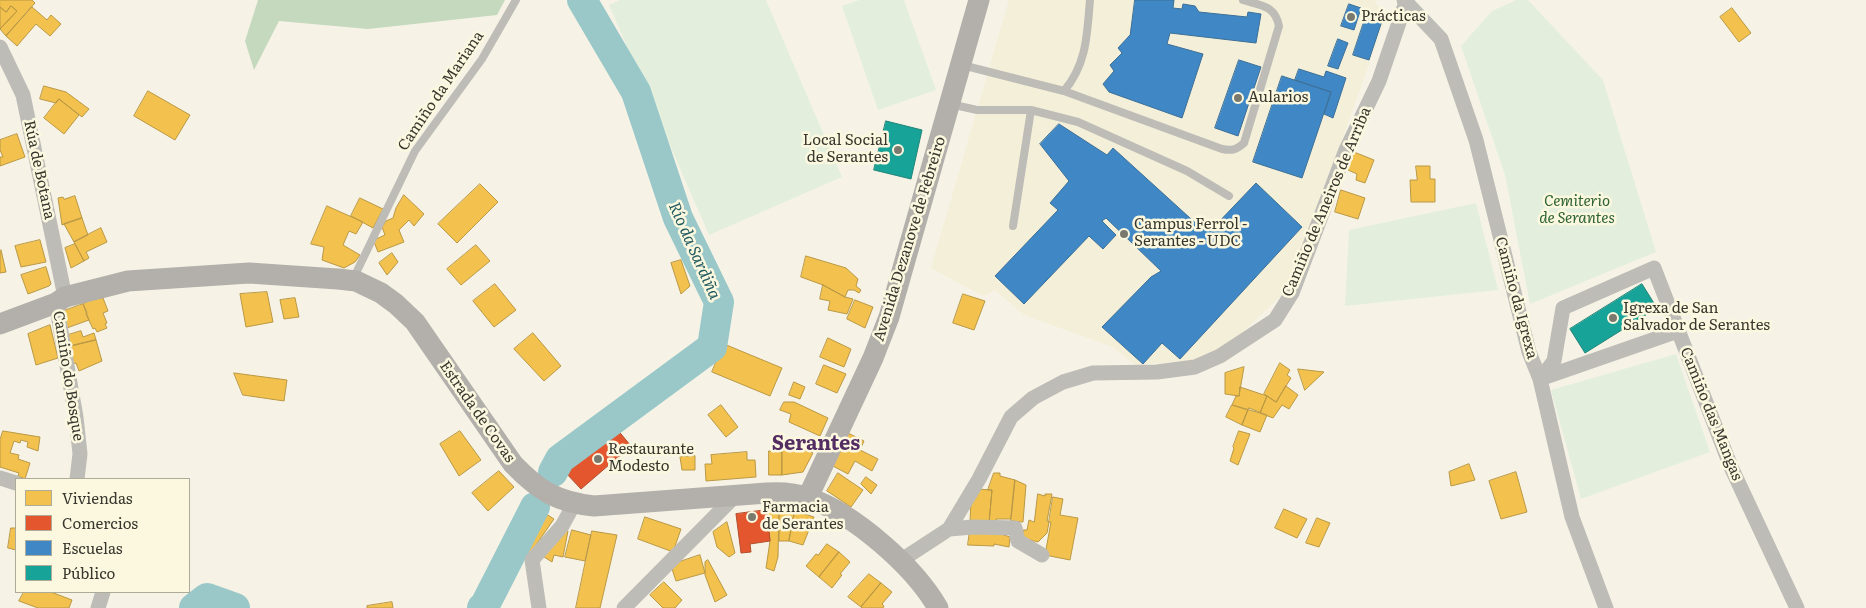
<!DOCTYPE html>
<html>
<head>
<meta charset="utf-8">
<style>
  body { margin:0 }
  #map { position:relative; width:1866px; height:608px; overflow:hidden; background:#f6f3e6; font-family:Literata,serif }
  canvas { display:block }
  .legend { position:absolute; left:15px; top:478px; width:175px; height:115px; box-sizing:border-box; background:#fcf8e0; border:1px solid #aeab99; margin:0; padding:6px 9px; list-style:none; font-size:15px; color:#38372e }
  .legend li { display:flex; align-items:center; gap:10px; height:25px }
  .legend b { width:25px; border:1px solid #aeab99 }
</style>
</head>
<body>
<div id="map">
<canvas width="1866" height="608"></canvas>
<ul class="legend">
<li><b style="height:14px;background:#f2c14e"></b>Viviendas</li>
<li><b style="height:14px;background:#e4572e"></b>Comercios</li>
<li><b style="height:14px;background:#3f88c5"></b>Escuelas</li>
<li><b style="height:14px;background:#17a398"></b>Público</li>
</ul>
</div>
<script>
const g = document.querySelector('canvas').getContext('2d');
g.lineJoin = 'round';
function fillPath(path, color) { g.fillStyle = color; g.fill(path, 'evenodd'); }
function stroke(path, color, width, dash) { g.strokeStyle = color; g.lineWidth = width; g.lineCap = dash ? 'butt' : 'round'; g.setLineDash(dash || []); g.stroke(path); }
function drawText(font, color, halo, rows, align = 'center') {
  g.font = font + ' Literata,serif'; g.lineWidth = 5; g.setLineDash([]); g.textBaseline = 'middle'; g.strokeStyle = halo; g.fillStyle = color; for (const [text, x, y, turn = 0] of rows) {
    g.save(); g.translate(x, y); g.rotate((+turn || 0) * Math.PI / 180); g.textAlign = isNaN(turn) ? turn : align; if (halo) g.strokeText(text, 0, 0); g.fillText(text, 0, 0); g.restore();
  }
}
fillPath(new Path2D(`
  M1009,0H1374L1386,17L1289,288L1236,339L1199,360L1135,365L1113,347L1024,315L995,290L983,296L931,268Z`), '#f3efd8');
fillPath(new Path2D(`
  M620,0H766L842,177L709,235L609,5Z
  M859,0H904L936,90L878,110L842,6Z
  M1516,0H1528L1603,80L1656,252L1530,304L1505,175L1461,46L1492,11Z
  M1476,203L1498,290L1345,306L1349,230Z
  M1676,354L1710,452L1581,499L1551,390Z`), '#e3efdc');
fillPath(new Path2D(`
  M258,0H505L497,15L368,29L279,21L254,70L245,41Z`), '#c4d9be');
const homes = new Path2D(`
  M0,0H32L35,3L6,36L0,29L17,11L11,6L6,12L0,7Z
  M11,6L17,11L0,29V7L6,12Z
  M32,7L47,20L51,15L61,24L50,36L36,24L17,46L6,36Z
  M1732,8L1751,33L1739,42L1720,17Z
  M44,86L66,92L89,109L82,117L59,99L56,103L40,99Z
  M148,91L190,115L175,140L134,116Z
  M59,99L79,115L64,134L44,118Z
  M17,134L25,157L0,166V157H3L0,150V140Z
  M1354,152L1374,160L1365,183L1356,180L1357,174L1348,170Z
  M1416,166H1430V179H1435V202H1411L1410,180H1417Z
  M480,184L498,202L457,243L438,224Z
  M1341,190L1365,198L1358,219L1335,212Z
  M404,195L424,214L414,226L409,220L399,230L404,242L378,252L374,242L376,239L385,235L382,227L386,221L393,218L396,208Z
  M75,196L82,218L62,225L58,198L63,197L64,199Z
  M360,198L383,209L373,228L351,216Z
  M327,206L363,222L356,234L349,231L343,245L360,255L355,262L344,268L322,260L324,247L311,244Z
  M82,218L88,235L74,242L64,224Z
  M101,228L107,242L86,252L89,258L84,261L74,242Z
  M40,240L46,262L21,267L15,246Z
  M75,244L84,261L71,268L65,248Z
  M476,245L490,261L461,285L447,269Z
  M1,250L6,272L0,273V251Z
  M392,253L398,262L387,275L379,263Z
  M806,256L846,268L858,279L856,286L861,290L859,293L854,290H848L845,297L823,285L801,277Z
  M681,260L690,286L681,294L671,263Z
  M46,267L51,284L49,286L28,294L21,275Z
  M495,284L516,310L494,327L473,301Z
  M823,285L845,297L853,299L847,314L828,310L830,301L820,299Z
  M267,292L273,322L246,327L240,294Z
  M963,294L985,301L974,330L953,323Z
  M96,298H103L108,311L103,313L107,323L105,324L107,328L97,332L95,328L93,329L86,314L87,312L83,304Z
  M295,298L299,317L284,319L280,300Z
  M855,300L873,307L865,328L847,319Z
  M83,304L89,320L64,329L61,312Z
  M50,325L58,358L36,365L28,334Z
  M81,331L83,337L94,333L96,340L67,347L65,336Z
  M533,333L561,366L544,381L514,349Z
  M828,338L851,349L844,367L820,357Z
  M96,340L102,361L79,371L76,363L72,364L67,347Z
  M724,344L782,368L770,396L712,372Z
  M1280,363L1290,370L1287,375L1291,378L1276,402L1264,394Z
  M824,365L846,374L837,393L816,384Z
  M1244,367L1239,396L1225,394V373Z
  M1298,369L1324,372L1305,390Z
  M234,373L287,380L284,401L243,395Z
  M794,382L805,387L800,399L789,395Z
  M1286,386L1298,395L1289,409L1282,405L1273,418L1260,413L1267,396L1276,402Z
  M1240,387L1267,396L1260,413L1232,405L1236,396H1239Z
  M784,402H794L828,418L820,436L789,422L791,414L780,410Z
  M721,405L738,427L726,437L708,415Z
  M1232,405L1248,410L1242,425L1226,417Z
  M1249,408L1267,415L1260,432L1242,425Z
  M3,431L40,437L38,451L27,447L28,442L21,440L20,443L14,441L10,453L19,455L18,459L30,463L25,479L18,476L19,473L0,467V440Z
  M460,431L481,460L459,476L440,444Z
  M1239,431L1250,434L1238,465L1230,461L1234,448L1233,447Z
  M848,433L864,441L860,450L878,459L872,471L855,461L848,474L831,465Z
  M782,439L813,453L803,472L782,475Z
  M769,451L782,452V475H769Z
  M747,452V460H755L756,477L706,481L705,464H712L711,455Z
  M695,456V470H682L680,457Z
  M1469,464L1475,480L1451,486L1449,472Z
  M499,471L514,487L488,511L472,493Z
  M1516,472L1527,512L1501,519L1489,481Z
  M838,473L863,490L851,507L827,491Z
  M994,473H1000V476L1015,480L1011,519H996V524L989,523L992,490H988Z
  M866,477L877,485L871,494L861,484Z
  M1015,480L1026,485L1023,522L1011,521Z
  M977,489L992,490L989,523L970,522L971,499Z
  M1038,494L1045,496V494H1052L1047,521L1049,522L1047,533L1038,542L1022,538L1023,530H1027L1029,520L1034,522Z
  M1053,497L1063,499L1060,515L1078,518L1070,560L1045,555L1051,522H1049Z
  M795,509L789,541H779V510Z
  M1284,509L1307,519L1297,538L1275,528Z
  M540,510L554,519L529,555L519,549V543Z
  M767,510H779L778,557L774,571L766,568L770,541Z
  M795,511L814,517L803,545L789,541Z
  M645,517L681,529L673,552L638,539Z
  M1317,518L1330,523L1319,547L1306,543Z
  M727,522L735,553L729,557L717,547L713,532Z
  M11,528H16V550L8,548Z
  M562,529L568,531L563,557L554,555L552,562L541,555Z
  M572,530L591,535L585,561L565,557Z
  M970,530L995,532L1010,537L1009,547L994,544V546L968,545Z
  M592,531L617,535L600,608H576Z
  M827,544L839,552L819,577L806,566L816,554L818,555Z
  M839,552L850,562L840,574L842,575L832,588L819,577Z
  M700,555L705,573L676,581L672,569L676,563Z
  M708,560L727,595L715,602L705,575V562Z
  M869,574L881,583L861,607L848,597Z
  M664,582L682,600L675,608H663L650,595Z
  M881,583L892,592L882,604L884,606L883,608H862L861,607Z
  M24,592H51L72,600L69,608H38L19,601Z
  M392,602L393,608H367V606Z`);
fillPath(homes, '#f2c14e');
stroke(homes, '#ba9844', 1);
const shops = new Path2D(`
  M616,428L631,446L581,489L565,472Z
  M767,510L770,541L750,544L751,552L741,553L736,514Z`);
fillPath(shops, '#e4572e');
stroke(shops, '#b04d2e', 1);
const schools = new Path2D(`
  M1135,0H1174L1173,8L1182,9L1183,4L1195,6L1199,12L1247,17L1248,12L1261,14L1256,43L1170,33L1167,44L1203,54L1182,118L1109,92L1103,84L1114,71L1110,65L1122,53L1118,48L1130,35Z
  M1349,4L1361,8L1354,30L1341,26Z
  M1368,10L1384,15L1369,60L1353,55Z
  M1338,39L1348,43L1338,69L1328,66Z
  M1239,60L1261,67L1238,136L1215,128Z
  M1299,69L1324,77L1326,71L1346,78L1333,118L1324,114L1331,92L1295,80Z
  M1282,76L1331,92L1302,178L1253,162Z
  M1059,124L1107,155L1113,148L1201,228L1206,222L1213,228L1256,183L1302,227L1180,359L1162,343L1143,364L1102,327L1151,277L1161,271L1106,218L1102,221L1116,235L1103,249L1089,236L1024,304L995,276L1058,210L1050,203L1069,181L1040,144Z`);
fillPath(schools, '#3f88c5');
stroke(schools, '#3d7098', 1);
const public = new Path2D(`
  M886,121L922,130L911,179L874,170Z
  M1642,284L1657,308L1585,353L1570,329Z`);
fillPath(public, '#17a398');
stroke(public, '#218378', 1);
stroke(new Path2D(`
  M553,472L560,459L712,347L719,302L678,218L636,92L582,0
  M194,608L207,598L235,608
  M482,608L484,607L535,507`), '#9ac8c9', 30);
stroke(new Path2D(`
  M962,65L1064,91C1087,64 1087,34 1090,0
  M1064,91L1222,149C1232,151 1236,150 1244,143L1279,26C1275,5 1261,6 1243,0
  M950,104L977,110H1031L1013,226
  M1031,110L1078,122L1187,171L1229,196
  M356,279L357,271L415,151L482,59L516,0`), '#bebcb7', 8);
stroke(new Path2D(`
  M1404,0L1441,39L1476,140L1529,352L1540,379L1572,517L1606,608
  M0,47L23,95L65,297
  M56,303L76,417L80,454L77,479
  M1540,379L1554,361L1563,308L1654,268L1731,467L1797,608
  M1540,379L1678,331
  M0,478L16,483
  M949,529L973,527L1015,528L1018,541L1042,555
  M900,561L949,529L979,479L1011,417L1033,398L1063,382L1093,373L1157,372L1195,367L1220,356L1275,320L1292,293L1346,150L1379,81L1406,2
  M98,608L103,592
  M539,608L532,560L562,526L574,504
  M624,608L736,495`), '#bebcb7', 15);
stroke(new Path2D(`
  M0,324L56,303L65,297L128,281L249,273L338,279L356,281L381,293L396,304L415,322L513,464C539,491 557,502 594,506L767,493C781,492 795,493 809,498C854,514 914,566 938,608
  M808,497L873,358L889,317L979,0`), '#b3b0ab', 21);
for (const [x, y, r, color] of [
  [1351,17,5,"#7a796e"],
  [1238,98,5,"#7a796e"],
  [898,150,5,"#7a796e"],
  [1124,234,5,"#7a796e"],
  [1613,318,5,"#7a796e"],
  [598,459,5,"#7a796e"],
  [752,517,5,"#7a796e"]
]) { const dot = new Path2D(); dot.arc(x, y, r, 0, 2 * Math.PI); g.fillStyle = color; g.fill(dot); stroke(dot, '#fcf8e0', 2); }
drawText('15px', '#38372e', '#fcf8e0', [
  ["Prácticas",1361,17],
  ["Aularios",1248,98],
  ["Local Social",888,141,"right"],
  ["de Serantes",888,158,"right"],
  ["Campus Ferrol -",1134,225],
  ["Serantes - UDC",1134,242],
  ["Igrexa de San",1623,309],
  ["Salvador de Serantes",1623,326],
  ["Restaurante",608,450],
  ["Modesto",608,467],
  ["Farmacia",762,508],
  ["de Serantes",762,525]
], 'left');
drawText('15px', '#38372e', '#fcf8e0', [
  ["Camiño da Mariana",441,91,-56],
  ["Rúa de Botana",39,170,78],
  ["Camiño de Aneiros de Arriba",1327,202,-67],
  ["Avenida Dezanove de Febreiro",910,239,-73],
  ["Camiño da Igrexa",1516,298,75],
  ["Camiño do Bosque",68,376,81],
  ["Estrada de Covas",477,412,55],
  ["Camiño das Mangas",1711,414,68]
]);
drawText('italic 15px', '#2d6331', '#fcf8e0', [
  ["Cemiterio",1577,202],
  ["de Serantes",1577,219]
]);
drawText('italic 16px', '#225b60', '#fcf8e0', [
  ["Río da Sardiña",694,251,66]
]);
drawText('bold 20px', '#532c62', '#fcf8e0', [
  ["Serantes",816,444]
]);
</script>
</body>
</html>
